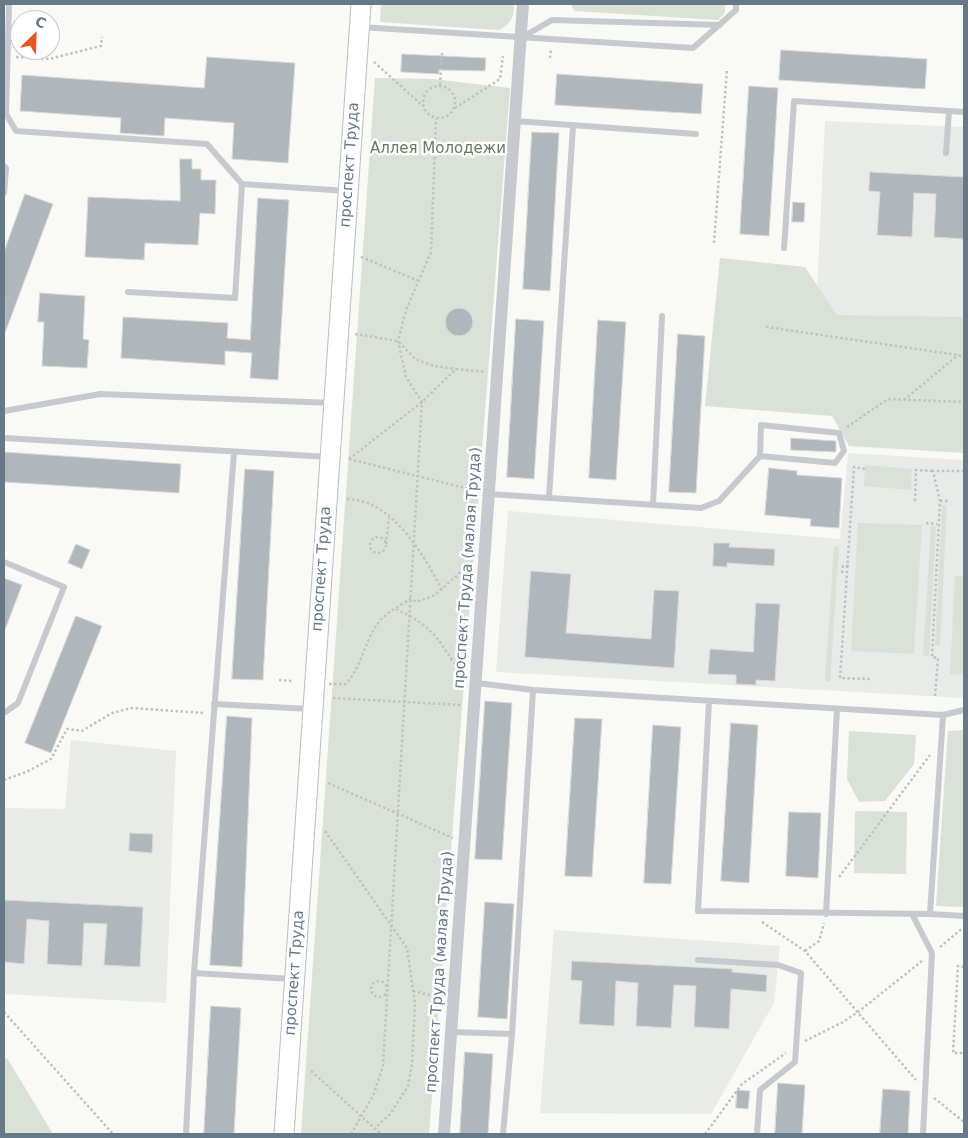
<!DOCTYPE html>
<html>
<head>
<meta charset="utf-8">
<style>
  body { margin:0 }
  #map { position:relative; width:968px; height:1138px; overflow:hidden; background:#f9f9f6; font-family:"DejaVu Sans",sans-serif }
  canvas { display:block }
  .frame { position:absolute; inset:0; border:5px solid #667989; pointer-events:none }
  .north { position:absolute; left:10px; top:10px; width:50px; height:50px; box-sizing:border-box; background:#fff; border:1px solid #c2c9d0; border-radius:50%; rotate:24deg; font-size:14px; font-weight:700; line-height:20px; text-align:center; color:#667989 }
  .north::after { content:''; display:block; margin:auto; width:18px; height:22px; background:#ed5422; clip-path:polygon(50% 0,100% 100%,50% 72%,0 100%) }
</style>
</head>
<body>
<div id="map">
<canvas width="968" height="1138"></canvas>
<div class="frame"></div>
<div class="north">С</div>
</div>
<script>
const g = document.querySelector('canvas').getContext('2d');
g.lineJoin = 'round';
function fillPath(path, color) { g.fillStyle = color; g.fill(path, 'evenodd'); }
function stroke(path, color, width, dash) { g.strokeStyle = color; g.lineWidth = width; g.lineCap = dash ? 'butt' : 'round'; g.setLineDash(dash || []); g.stroke(path); }
function drawText(font, color, halo, rows, align = 'center') {
  g.font = font + ' "DejaVu Sans",sans-serif'; g.lineWidth = 5; g.setLineDash([]); g.textBaseline = 'middle'; g.strokeStyle = halo; g.fillStyle = color; for (const [text, x, y, turn = 0] of rows) {
    g.save(); g.translate(x, y); g.rotate((+turn || 0) * Math.PI / 180); g.textAlign = isNaN(turn) ? turn : align; if (halo) g.strokeText(text, 0, 0); g.fillText(text, 0, 0); g.restore();
  }
}
fillPath(new Path2D(`
  M825,121L964,127V326L829,320L817,293Z
  M848,453L964,460V698L496,672L508,511L840,539Z
  M71,740L176,751L166,1003L4,994V808L65,809Z
  M554,930L780,946L774,1003L711,1114L540,1113Z`), '#e9ebe9');
fillPath(new Path2D(`
  M381,4H514C514,17 511,24 499,30L380,22Z
  M570,4H725V13L718,20L575,11Z
  M375,78L433,79L510,88L429,1134H301Z
  M720,258L805,267L837,315L964,317V453L849,446L832,416L705,406Z
  M865,465L912,469L911,490L864,486Z
  M942,505H947L940,645H935Z
  M858,523L922,525L914,654L851,651Z
  M931,526L936,527L929,656L923,655Z
  M834,546L839,547L830,681L825,682Z
  M955,576H964V675L950,674Z
  M964,730V907L936,906L948,731Z
  M849,731L916,735L914,764L885,801L859,802L847,779Z
  M855,811L907,812L906,874L854,873Z
  M4,1058H7L53,1134H4Z`), '#dae1d7');
const building = new Path2D(`
  M781,50L927,59L925,89L779,80Z
  M402,54L486,58L485,71L439,70V74L401,72Z
  M207,57L295,63L288,163L232,159L234,123L165,118L164,136L120,133L121,118L20,111L22,75L204,88Z
  M557,74L703,84L701,114L555,105Z
  M749,86L778,88L769,236L740,234Z
  M532,132L559,133L550,291L523,289Z
  M180,159H192V169H201V180H216L215,214L200,213L198,245L145,243L144,260L85,257L88,197L180,201Z
  M870,172L964,177V239L934,237L936,194L914,193L912,237L877,235L880,192L869,191Z
  M25,194L53,204L5,333L4,252Z
  M258,198L289,200L278,380L250,378L252,353L225,351V365L121,358L123,317L228,323L227,338L250,340Z
  M793,202L805,203L804,222H792Z
  M40,293L85,296L83,339L89,340L87,368L42,366L44,322H38Z
  M445 322a14 14 0 1 1 28 0a14 14 0 1 1-28 0Z
  M516,319L544,321L534,479L507,477Z
  M598,320L626,322L616,480L589,478Z
  M678,334L705,336L696,493L669,492Z
  M791,438L836,441V452L791,450Z
  M4,452L181,464L179,493L4,482Z
  M769,468L797,471V475L842,478L839,528L810,526L811,519L765,515Z
  M245,469L274,471L263,680L232,679Z
  M714,543H730L729,547L775,549L774,566L727,563V567L713,566Z
  M76,544L90,550L82,569L68,563Z
  M531,571L571,574L566,633L651,639L654,590L679,591L674,668L525,657Z
  M4,578L22,585L5,630H4Z
  M756,603L780,604L775,681L756,680V685L736,684V675L708,674L710,649L753,652Z
  M76,616L102,626L51,753L25,743Z
  M485,701L512,703L502,860L475,859Z
  M227,716L252,718L242,967L210,965Z
  M575,718L602,719L592,877L565,876Z
  M731,723L758,725L749,883L721,881Z
  M653,725L681,727L671,884L644,883Z
  M789,812L821,813L818,878L786,876Z
  M130,833L153,834L152,853L129,851Z
  M4,900L143,907L140,967L104,965L107,924L84,923L82,966L47,964L49,921L27,919L24,964L4,962Z
  M485,902L514,904L507,1019L478,1017Z
  M572,961L732,969V972L767,975L766,992L731,989L729,1029L694,1027L696,986L674,985L671,1028L636,1026L638,983L616,981L614,1026L579,1024L582,981L571,980Z
  M211,1006L241,1008L234,1134H204Z
  M465,1052L493,1054L488,1134H460Z
  M778,1083L805,1085L802,1134H775Z
  M883,1089L910,1091L908,1134H880Z
  M737,1090L750,1091L748,1109L736,1108Z`);
fillPath(building, '#afb7bd');
stroke(building, '#dadad8', 1);
const secondary = new Path2D(`
  M284,1134L361,4`);
stroke(secondary, '#b8bec2', 21);
stroke(new Path2D(`
  M16,57L49,59L101,46L102,37
  M550,58L551,48
  M374,62L423,106
  M440,85L442,53
  M423 102a16 16 0 1 1 32 0a16 16 0 1 1-32 0Z
  M455,108L500,79L503,56
  M714,243L727,69
  M361,257L419,281
  M766,327L958,355L964,357
  M355,334L398,341L415,359L434,366L456,369
  M904,400L958,355
  M847,427L888,399L964,402
  M349,459L422,402L456,369L486,372
  M349,459L477,491
  M865,469L854,467L840,678L871,679
  M347,499C393,500 423,554 442,590
  M915,501L916,470L933,471
  M940,501H949
  M926,523L937,524
  M370 545a8 8 0 1 1 16 0a8 8 0 1 1-16 0Z
  M386,544L389,518
  M842,573L843,566H851
  M396,609C436,628 438,640 462,675
  M279,680L292,681
  M329,684H346C364,663 364,640 379,622C386,613 400,606 410,599L417,602L435,595L471,563
  M935,696L938,658L932,657L940,501L933,471H964
  M333,698L462,705
  M4,780L26,772L51,759L67,729L82,731L112,713L131,708L204,713
  M328,783L453,838
  M325,831L407,948L415,1004L412,1064L408,1086L391,1113L375,1128
  M839,877L930,755
  M762,922L805,951L916,1080
  M940,947L964,927
  M805,951L819,941L824,923
  M964,967L958,966L953,1053H964
  M371 989a8 8 0 1 1 16 0a8 8 0 1 1-16 0Z
  M413,991L441,998
  M4,1012L113,1134
  M805,1041L843,1022L858,1012L922,961
  M311,1071L381,1134
  M934,1098L964,1122
  M351,1134L373,1096L383,1066L422,402L406,377L398,341L406,310L431,252L436,119
  M705,1134L742,1084L786,1053`), '#bfc2c4', 2.5, [2.5, 2.5]);
stroke(new Path2D(`
  M9,4L6,114L16,131L207,144L242,184L347,191
  M360,27L693,48L736,10V4
  M521,38L552,20L720,25
  M515,121L696,134
  M946,153L949,111
  M4,166L6,168L4,193
  M784,248L794,101L964,112
  M128,292L235,298L242,184
  M4,411L100,394L333,403
  M4,438L329,457
  M489,494L701,508L719,501L760,456L761,425L839,433L844,451L835,463L760,456
  M549,497L573,126
  M653,505L662,316
  M4,562L64,587L18,703L4,713
  M477,683L533,690L943,715L964,710
  M709,701L698,911L930,914L943,715
  M214,704L310,709
  M826,914L837,709
  M912,914L932,953L923,1134
  M930,914L964,916
  M698,960L778,965L801,973L795,1062L760,1090L757,1134
  M194,973L292,979
  M453,1032L512,1034
  M186,1134L194,973L234,452
  M503,1134L512,1034L533,690`), '#c6cace', 6);
stroke(new Path2D(`
  M444,1134L523,4`), '#c6cace', 12);
stroke(secondary, '#fff', 19);
drawText('15px', '#667a61', '#fff', [
  ["Аллея Молодежи",438,149]
]);
drawText('15px', '#667989', '#fff', [
  ["проспект Труда",350,165,-86],
  ["проспект Труда (малая Труда)",468,568,-86],
  ["проспект Труда",322,569,-86],
  ["проспект Труда (малая Труда)",440,972,-86],
  ["проспект Труда",295,973,-86]
]);
</script>
</body>
</html>
